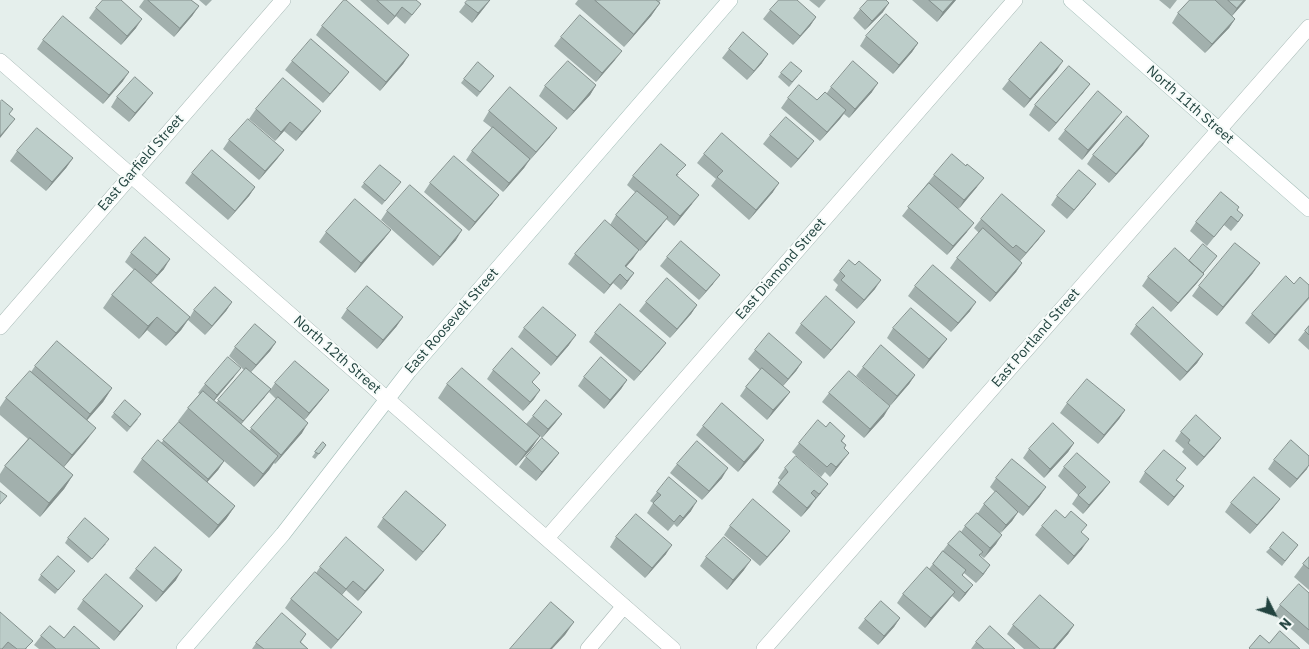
<!DOCTYPE html>
<html>
<head>
<meta charset="utf-8">
<style>
  body { margin:0 }
  #map { position:relative; width:1309px; height:649px; overflow:hidden; background:#e5efec; font-family:"IBM Plex Sans",sans-serif }
  canvas { display:block }
  .north { position:absolute; left:1249px; top:589px; width:50px; height:50px; -webkit-text-stroke:4px #f6fbf9; paint-order:stroke; rotate:131deg; font-size:14px; font-weight:700; line-height:20px; text-align:center; color:#22433f }
  .north::after { content:''; display:block; margin:auto; width:18px; height:22px; background:#22433f; clip-path:polygon(50% 0,100% 100%,50% 72%,0 100%) }
</style>
</head>
<body>
<div id="map">
<canvas width="1309" height="649"></canvas>
<div class="north">N</div>
</div>
<script>
const g = document.querySelector('canvas').getContext('2d');
g.lineJoin = 'round';
function stroke(path, color, width, dash) { g.strokeStyle = color; g.lineWidth = width; g.lineCap = dash ? 'butt' : 'round'; g.setLineDash(dash || []); g.stroke(path); }
function fillPath(path, color) { g.fillStyle = color; g.fill(path, 'evenodd'); }
function drawText(font, color, halo, rows, align = 'center') {
  g.font = font + ' "IBM Plex Sans",sans-serif'; g.lineWidth = 4; g.setLineDash([]); g.textBaseline = 'middle'; g.strokeStyle = halo; g.fillStyle = color; for (const [text, x, y, turn = 0] of rows) {
    g.save(); g.translate(x, y); g.rotate((+turn || 0) * Math.PI / 180); g.textAlign = isNaN(turn) ? turn : align; if (halo) g.strokeText(text, 0, 0); g.fillText(text, 0, 0); g.restore();
  }
}
const street = new Path2D(`
  M0,61L673,649
  M0,327L283,0
  M547,538L1015,0
  M588,649L624,606
  M764,649L1309,27`);
const secondary = new Path2D(`
  M1071,0L1309,209
  M184,649L283,534L409,371L730,0`);
stroke(street, '#a7b8b5', 16);
stroke(secondary, '#a2bcb7', 16);
stroke(street, '#fff', 15);
stroke(secondary, '#fff', 15);
fillPath(new Path2D(`
  M144,0H191L199,6L192,16L174,37L139,7Z
  M199,0H212L206,6Z
  M360,0H416L414,13L405,24L396,16L388,25Z
  M468,0H490L484,8L472,23L459,12Z
  M578,0H661L659,2L660,3L651,16L624,47L575,4Z
  M809,0H826L819,8Z
  M912,0H956L937,22Z
  M1159,0H1177L1170,9Z
  M1190,0H1246L1232,16L1235,19L1229,28L1205,53L1172,23L1178,13Z
  M96,8L136,28L121,45L89,18Z
  M860,9L883,12L865,30L853,18Z
  M770,10L816,17L810,26L793,45L763,19Z
  M322,26L409,55L403,64L380,91L316,35Z
  M866,36L918,43L912,52L893,74L860,46Z
  M561,37L615,60L596,82L554,46Z
  M43,40L123,81L103,104L37,49Z
  M729,49L762,63L747,80L722,58Z
  M292,61L349,72L342,81L323,103L285,70Z
  M1057,70L1024,108L1002,89L1009,80Z
  M781,73L798,76L789,87L778,77Z
  M494,76L477,97L461,83L464,79Z
  M1090,84L1083,93L1049,132L1029,115L1035,105Z
  M596,85L590,95L567,120L539,96L545,86Z
  M831,87L872,92L849,118L844,114L820,141L781,108L788,98L817,100L827,93Z
  M117,97L146,102L129,122L111,107Z
  M256,109L314,120L296,141L284,131L275,141L249,119Z
  M489,111L550,137L529,161L524,168L503,192L466,160L472,151L492,128L483,121Z
  M1115,121L1082,160L1058,139L1065,130Z
  M770,135L807,150L791,168L763,144Z
  M229,140L284,150L277,159L259,180L223,149Z
  M1143,145L1109,183L1087,164L1093,155Z
  M17,151L73,158L66,168L46,191L10,161Z
  M704,154L773,192L749,220L711,186L716,179L697,163Z
  M192,173L255,187L249,196L228,220L185,183Z
  M679,174L677,176L692,204L674,226L666,219L661,226L640,251L639,250L626,267L634,273L621,290L613,283L604,294L568,264L575,254L610,225L616,215L636,193L627,185L633,176Z
  M934,175L977,187L958,209L967,232L947,255L902,216Z
  M401,182L382,205L361,187L364,183Z
  M430,183L499,195L492,204L469,231L424,192Z
  M1089,193L1067,219L1051,205L1057,196Z
  M1237,210L1243,215L1237,224L1231,231L1224,225L1207,246L1190,231L1196,222Z
  M387,211L456,240L433,266L381,220Z
  M981,219L1045,231L1038,240L1020,261L1022,263L1016,272L990,302L950,268L957,258L979,233L974,228Z
  M391,230L384,239L355,273L319,242L326,232Z
  M131,253L164,269L151,283L190,317L194,310L232,302L226,311L205,335L188,320L181,330L166,346L147,330L139,339L103,308L112,295L134,270L125,262Z
  M1217,256L1203,273L1204,274L1197,283L1171,312L1142,286L1148,277L1189,261Z
  M667,257L713,284L699,300L660,266Z
  M840,271L875,289L857,309L835,290L838,285L833,280Z
  M1253,273L1217,316L1192,296L1199,286Z
  M1294,284L1309,285V299L1269,344L1245,323L1252,314Z
  M915,286L970,311L951,332L908,296Z
  M646,302L697,305L691,314L670,338L639,311Z
  M347,309L403,317L396,327L377,349L341,318Z
  M855,322L848,331L824,359L795,333L801,324Z
  M1136,325L1203,354L1197,363L1180,381L1130,334Z
  M1309,326V350L1298,340Z
  M524,328L569,345L551,366L518,337Z
  M893,328L947,339L940,348L923,369L887,338Z
  M595,333L666,343L659,352L634,381L589,342Z
  M276,342L270,351L251,372L271,389L264,398L241,424L249,431L276,399L269,392L275,383L322,399L304,420L302,433L275,464L274,463L269,470L254,487L224,461L218,470L207,482L235,506L226,519L209,538L133,472L142,459L162,442L179,422L178,421L188,408L200,394L198,393L205,384L234,377L214,401L216,403L244,370L229,356L235,347Z
  M755,350L802,362L796,371L783,386L790,392L783,401L767,420L740,396L746,387L760,370L748,359Z
  M35,366L112,388L103,402L87,420L86,441L64,467L73,475L64,489L40,517L0,482V474L5,466L28,439L0,415V407L6,398L31,372Z
  M863,367L915,375L909,384L890,406L856,376Z
  M493,370L532,383L534,399L523,411L487,379Z
  M584,377L627,380L621,389L604,409L578,386Z
  M447,384L526,424L533,416L562,414L555,423L542,438L540,436L531,449L516,466L438,398Z
  M829,393L884,416L864,438L822,402Z
  M1067,403L1125,410L1119,419L1098,444L1060,413Z
  M114,413L138,419L127,432L111,417Z
  M703,426L764,440L758,449L738,472L696,435Z
  M826,427L845,436L842,441L846,445L844,449L842,462L830,477L825,472L821,477L792,452L799,443Z
  M1181,432L1221,438L1214,447L1197,466L1182,452L1184,449L1175,441Z
  M323,442L326,445L315,459L312,457Z
  M1074,443L1068,452L1044,478L1023,458L1029,449Z
  M559,453L552,462L536,481L519,467L526,457Z
  M1274,460L1307,469L1290,488L1268,469Z
  M677,464L722,478L702,500L670,473Z
  M1064,467L1110,482L1103,491L1083,514L1072,504L1078,495L1058,476Z
  M785,468L821,493L801,517L772,492L781,480L778,478Z
  M1145,472L1177,480L1184,486L1177,495L1168,506L1139,482Z
  M996,478L1046,487L1039,497L1023,516L1018,512L1012,521L1000,533L996,544L984,558L980,555V556L984,574L976,583L964,573L962,576L966,594L959,602L952,596L925,628L897,603L903,594L929,569L948,544L961,532L965,526L978,513L984,504L995,492L990,487Z
  M657,492L691,511L677,527L674,524L668,531L647,513L653,503L650,501Z
  M1280,499L1273,508L1250,534L1225,512L1231,503Z
  M383,518L439,534L416,561L377,527Z
  M730,526L790,531L783,540L760,566L724,535Z
  M1042,526L1081,533L1082,549L1068,565L1035,535Z
  M616,537L666,554L645,578L610,547Z
  M68,538L106,544L88,563L65,543Z
  M1298,545L1282,566L1266,552L1270,548Z
  M706,557L744,570L727,590L700,566Z
  M1309,557V590L1294,577Z
  M320,567L384,570L377,579L358,601L346,590L342,595L355,621L331,649L285,608L291,599L316,573Z
  M136,569L176,580L156,602L129,578Z
  M75,571L55,594L38,580L41,575Z
  M1309,593V645L1274,614L1280,605Z
  M83,600L143,606L136,615L114,641L77,609Z
  M0,612L27,649H0Z
  M900,618L894,627L878,645L858,628L865,619Z
  M1013,625H1074L1068,634L1055,649H1024L1007,634Z
  M306,634L301,642L308,649H252L256,643Z
  M41,636L64,638L100,649H39L34,645Z
  M976,642L1015,649H971Z`), '#a2b0ad');
fillPath(new Path2D(`
  M490,0L484,8L472,23L478,13Z
  M954,0H956L937,22L943,12Z
  M1244,0H1246L1231,17L1237,8Z
  M660,3L651,16L624,47L634,34Z
  M889,3L883,12L865,30L872,21Z
  M199,6L192,16L174,37L180,28Z
  M402,7L396,16L388,25Z
  M816,17L810,26L793,45L800,36Z
  M142,19L136,28L121,45L127,36Z
  M1235,19L1229,28L1205,53L1212,44Z
  M918,43L912,52L893,74L899,65Z
  M622,51L615,60L596,82L602,73Z
  M768,54L762,63L747,80L754,71Z
  M409,55L403,64L380,91L386,82Z
  M1063,61L1057,70L1024,108L1030,99Z
  M129,72L123,81L103,104L109,95Z
  M349,72L342,81L323,103L330,94Z
  M878,83L872,92L849,118L855,109Z
  M1090,84L1083,93L1049,132L1056,123Z
  M596,85L590,95L567,120L574,111Z
  M153,93L146,102L129,122L135,113Z
  M846,110L840,119L820,141L827,132Z
  M321,111L314,120L296,141L302,132Z
  M1122,112L1115,121L1082,160L1088,150Z
  M15,119L8,128L0,138V136Z
  M290,122L284,131L275,141L281,132Z
  M557,128L550,137L529,161L536,152Z
  M1149,136L1143,145L1109,183L1116,174Z
  M814,141L807,150L791,168L798,159Z
  M284,150L277,159L259,180L265,171Z
  M73,158L66,168L46,191L52,182Z
  M530,159L524,168L503,192L509,183Z
  M984,178L977,187L958,210L964,200Z
  M779,183L773,192L749,220L756,210Z
  M1096,184L1089,193L1067,219L1074,210Z
  M255,187L249,196L228,220L235,211Z
  M499,195L492,204L469,231L475,222Z
  M699,195L692,204L674,226L680,216Z
  M668,217L661,226L640,251L646,242Z
  M974,223L967,232L947,255L953,246Z
  M391,230L384,239L355,273L361,263Z
  M462,230L456,240L433,266L440,257Z
  M1045,231L1038,240L1019,262L1026,253Z
  M639,250L633,259L619,275L625,266Z
  M170,259L164,269L150,284L157,275Z
  M1022,263L1016,272L990,302L996,293Z
  M1260,263L1253,273L1217,316L1223,307Z
  M634,273L627,283L621,290L627,281Z
  M620,274L613,283L604,294L610,285Z
  M1204,274L1197,283L1171,312L1178,303Z
  M720,275L713,284L699,300L706,291Z
  M881,280L875,289L857,309L864,300Z
  M1309,297L1308,299L1269,344L1275,335Z
  M232,302L226,311L205,335L212,326Z
  M976,302L970,311L951,332L958,323Z
  M697,305L691,314L670,338L677,329Z
  M157,317L147,330L139,339L148,326Z
  M190,317L181,330L166,346L176,333Z
  M403,317L396,327L377,349L383,340Z
  M855,322L848,331L824,359L831,350Z
  M576,335L569,345L551,366L557,357Z
  M947,339L940,348L923,369L929,359Z
  M276,342L270,351L249,374L256,365Z
  M666,343L659,352L634,381L641,372Z
  M1203,354L1197,363L1180,381L1187,372Z
  M802,362L796,371L781,388L788,379Z
  M241,368L234,377L211,404L217,395Z
  M915,375L909,384L890,406L897,396Z
  M627,380L621,389L604,409L610,400Z
  M112,388L103,402L81,427L90,414Z
  M271,389L264,398L236,430L243,421Z
  M329,390L322,399L303,422L309,413Z
  M540,390L534,399L523,411L530,402Z
  M790,392L783,401L767,420L773,410Z
  M890,406L884,416L864,438L870,429Z
  M1125,410L1119,419L1098,444L1104,435Z
  M562,414L555,423L542,438L548,429Z
  M308,423L302,433L275,464L281,455Z
  M96,428L86,441L62,469L72,455Z
  M540,436L531,449L516,466L526,452Z
  M1221,438L1214,447L1197,466L1204,457Z
  M764,440L758,449L738,472L744,462Z
  M1074,443L1068,452L1044,478L1050,469Z
  M559,453L552,462L536,481L542,472Z
  M849,453L842,462L830,477L836,467Z
  M278,456L269,470L254,487L263,474Z
  M224,461L218,470L202,488L208,479Z
  M1309,465L1307,469L1290,488L1297,479Z
  M728,468L722,478L702,500L709,491Z
  M73,475L64,489L40,517L49,503Z
  M1110,482L1103,491L1083,514L1089,505Z
  M828,484L821,493L812,503L819,494Z
  M1184,486L1177,495L1168,506L1174,497Z
  M1046,487L1039,497L1023,516L1029,507Z
  M816,498L810,507L801,517L807,508Z
  M1280,499L1273,508L1250,534L1257,525Z
  M697,501L691,511L677,527L683,518Z
  M235,506L226,519L209,538L218,525Z
  M1018,512L1012,521L1000,534L1006,525Z
  M446,525L439,534L416,561L423,552Z
  M790,531L783,540L760,566L767,557Z
  M1002,535L996,544L984,558L990,548Z
  M1089,539L1082,549L1068,565L1074,556Z
  M672,545L666,554L645,578L652,568Z
  M751,560L744,570L727,590L733,580Z
  M990,565L984,574L976,583Z
  M182,570L176,580L156,602L163,592Z
  M384,570L377,579L358,601L365,591Z
  M353,581L346,590L339,598L346,589Z
  M973,585L966,594L959,602L965,593Z
  M955,592L948,601L925,628L931,618Z
  M143,606L136,615L114,641L120,632Z
  M362,612L355,621L331,649L338,640Z
  M900,618L894,627L878,645L884,636Z
  M574,622L565,635L552,649H550Z
  M1074,625L1068,634L1055,649H1053Z`), '#84908d');
const building = new Path2D(`
  M103,0H121L142,19L127,36L96,8Z
  M148,0H191L199,6L180,28Z
  M344,0H346L409,55L386,82L322,26Z
  M377,0H416L421,4L412,15L402,7L395,16Z
  M468,0H490L478,13L465,3Z
  M595,0H656L660,3L634,34Z
  M779,0H797L816,17L800,36L770,10Z
  M868,0H886L889,3L872,21L860,9Z
  M929,0H954L943,12Z
  M1190,0H1215L1235,19L1212,44L1178,13Z
  M1228,0H1244L1237,8Z
  M886,14L918,43L899,65L866,36Z
  M580,15L622,51L602,73L561,37Z
  M63,16L129,72L109,95L43,40Z
  M743,32L768,54L754,71L729,49Z
  M311,39L349,72L330,94L292,61Z
  M1041,42L1063,61L1030,99L1009,80Z
  M568,61L596,85L574,111L545,86Z
  M853,61L878,83L855,109L831,87Z
  M478,62L494,76L480,92L464,79Z
  M791,62L802,71L792,82L781,73Z
  M1069,66L1090,84L1056,123L1035,105Z
  M135,77L153,93L135,113L117,97Z
  M283,78L321,111L302,132L290,122L281,132L256,109Z
  M799,85L817,100L825,92L846,110L827,132L788,98Z
  M510,87L557,128L536,152L489,111Z
  M1098,91L1122,112L1088,150L1065,130Z
  M2,100L13,109L9,114L15,119L0,136V102Z
  M1127,116L1149,136L1116,174L1093,155Z
  M786,117L814,141L798,159L770,135Z
  M248,119L284,150L265,171L229,140Z
  M493,127L530,159L509,183L472,151Z
  M37,128L73,158L52,182L17,151Z
  M722,133L779,183L756,210L717,177L723,171L704,154Z
  M661,144L686,165L676,175L699,195L680,216L633,176Z
  M212,150L255,187L235,211L192,173Z
  M952,154L966,166L967,164L984,178L964,200L934,175Z
  M454,156L499,195L475,222L430,183Z
  M380,165L401,182L385,201L364,183Z
  M1079,170L1096,184L1074,210L1057,196Z
  M929,183L974,223L953,246L908,207Z
  M410,185L462,230L440,257L387,211Z
  M637,191L668,217L646,242L616,215Z
  M1221,192L1239,207L1237,210L1243,215L1238,222L1231,216L1214,237L1196,222Z
  M1002,194L1045,231L1026,253L1016,245L1013,248L981,219Z
  M355,199L391,230L361,263L326,232Z
  M605,220L639,250L625,266L634,273L627,281L620,274L610,285L575,254Z
  M983,228L1022,263L996,293L957,258Z
  M145,237L170,259L157,275L131,253Z
  M681,241L720,275L706,291L667,257Z
  M1235,243L1260,263L1223,307L1199,286Z
  M1203,244L1217,256L1203,273L1189,261Z
  M1175,248L1204,274L1178,303L1148,277Z
  M849,260L855,265L859,261L881,280L864,300L841,280L845,276L840,271Z
  M933,265L976,302L958,323L915,286Z
  M135,269L190,317L176,333L157,317L148,326L112,295Z
  M1286,276L1294,284L1300,277L1309,285V297L1275,335L1252,314Z
  M667,278L697,305L677,329L646,302Z
  M367,286L403,317L383,340L347,309Z
  M215,287L232,302L212,326L194,310Z
  M826,296L855,322L831,350L801,324Z
  M620,304L666,343L641,372L595,333Z
  M543,307L576,335L557,357L524,328Z
  M1153,307L1203,354L1187,372L1136,325Z
  M911,308L947,339L929,359L893,328Z
  M255,324L276,342L256,365L235,347Z
  M1309,326V335L1305,331Z
  M769,333L802,362L788,379L755,350Z
  M57,341L112,388L90,414L35,366Z
  M881,345L915,375L897,396L863,367Z
  M512,348L540,373L532,382L540,390L530,402L493,370Z
  M228,357L241,368L217,395L205,384Z
  M601,357L627,380L610,400L584,377Z
  M295,361L329,390L309,413L275,383Z
  M246,368L271,389L243,421L218,400Z
  M462,368L540,436L526,452L447,384Z
  M762,368L790,392L773,410L746,387Z
  M30,371L96,428L72,455L6,398Z
  M849,371L890,406L870,429L829,393Z
  M1087,379L1125,410L1104,435L1067,403Z
  M203,391L278,456L263,474L188,408Z
  M278,397L308,423L281,455L251,428Z
  M125,400L141,414L130,427L114,413Z
  M546,400L562,414L548,429L533,416Z
  M722,403L764,440L744,462L703,426Z
  M1196,415L1221,438L1204,457L1188,443L1190,440L1181,432Z
  M818,420L826,427L830,422L845,436L841,441L846,445L844,448L849,453L836,467L831,463L827,467L799,443Z
  M179,422L224,461L208,479L163,440Z
  M1053,423L1074,443L1050,469L1029,449Z
  M30,438L73,475L49,503L5,466Z
  M542,438L559,453L542,472L526,457Z
  M158,440L235,506L218,525L142,459Z
  M1291,440L1309,456V465L1297,479L1274,460Z
  M697,441L728,468L709,491L677,464Z
  M323,442L326,445L319,454L315,452Z
  M1164,450L1186,468L1176,480L1184,486L1174,497L1145,472Z
  M1077,453L1110,482L1089,505L1078,495L1086,487L1064,467Z
  M796,456L828,484L819,494L814,490L811,493L816,498L807,508L778,483L788,472L785,468Z
  M1012,459L1046,487L1029,507L996,478Z
  M669,477L697,501L683,518L680,515L674,522L653,503L661,495L657,492Z
  M1254,477L1280,499L1257,525L1231,503Z
  M0,491L7,496L0,504Z
  M406,491L446,525L423,552L383,518Z
  M996,491L1018,512L1006,525L984,504Z
  M753,499L790,531L767,557L730,526Z
  M1056,510L1065,518L1071,511L1087,525L1081,532L1089,539L1074,556L1042,526Z
  M977,513L1002,535L990,548L965,526Z
  M636,514L672,545L652,568L616,537Z
  M85,518L109,539L92,559L68,538Z
  M960,531L983,552L979,555L990,565L983,574L948,544Z
  M1283,532L1298,545L1285,561L1270,548Z
  M346,537L384,570L365,591L353,581L346,589L320,567Z
  M724,537L751,560L733,580L706,557Z
  M155,547L182,570L163,592L136,569Z
  M943,551L966,570L962,575L973,585L965,593L933,564Z
  M58,556L75,571L58,590L41,575Z
  M1309,557V569L1303,564Z
  M927,567L955,592L931,618L903,594Z
  M315,572L362,612L338,640L291,599Z
  M106,574L143,606L120,632L83,600Z
  M1299,584L1309,593V630L1280,605Z
  M1040,595L1074,625L1053,649H1040L1013,625Z
  M881,601L900,618L884,636L865,619Z
  M551,602L574,622L550,649H510Z
  M0,612L33,641L25,649H17L8,642L2,649H0Z
  M282,613L306,634L300,642L308,649H264L256,643Z
  M50,626L64,638L74,626L100,649H56L41,636Z
  M990,626L1015,649H984L976,642Z
  M1280,631L1300,649H1250L1249,648L1260,635L1269,643Z`);
fillPath(building, '#bccdc9');
stroke(building, '#84908d', 1);
drawText('14px', '#22433f', '#f6fbf9', [
  ["North 11th Street",1190,105,41],
  ["East Garfield Street",141,163,-49],
  ["East Diamond Street",781,269,-49],
  ["East Roosevelt Street",452,321,-49],
  ["East Portland Street",1036,338,-49],
  ["North 12th Street",337,355,41]
]);
</script>
</body>
</html>
